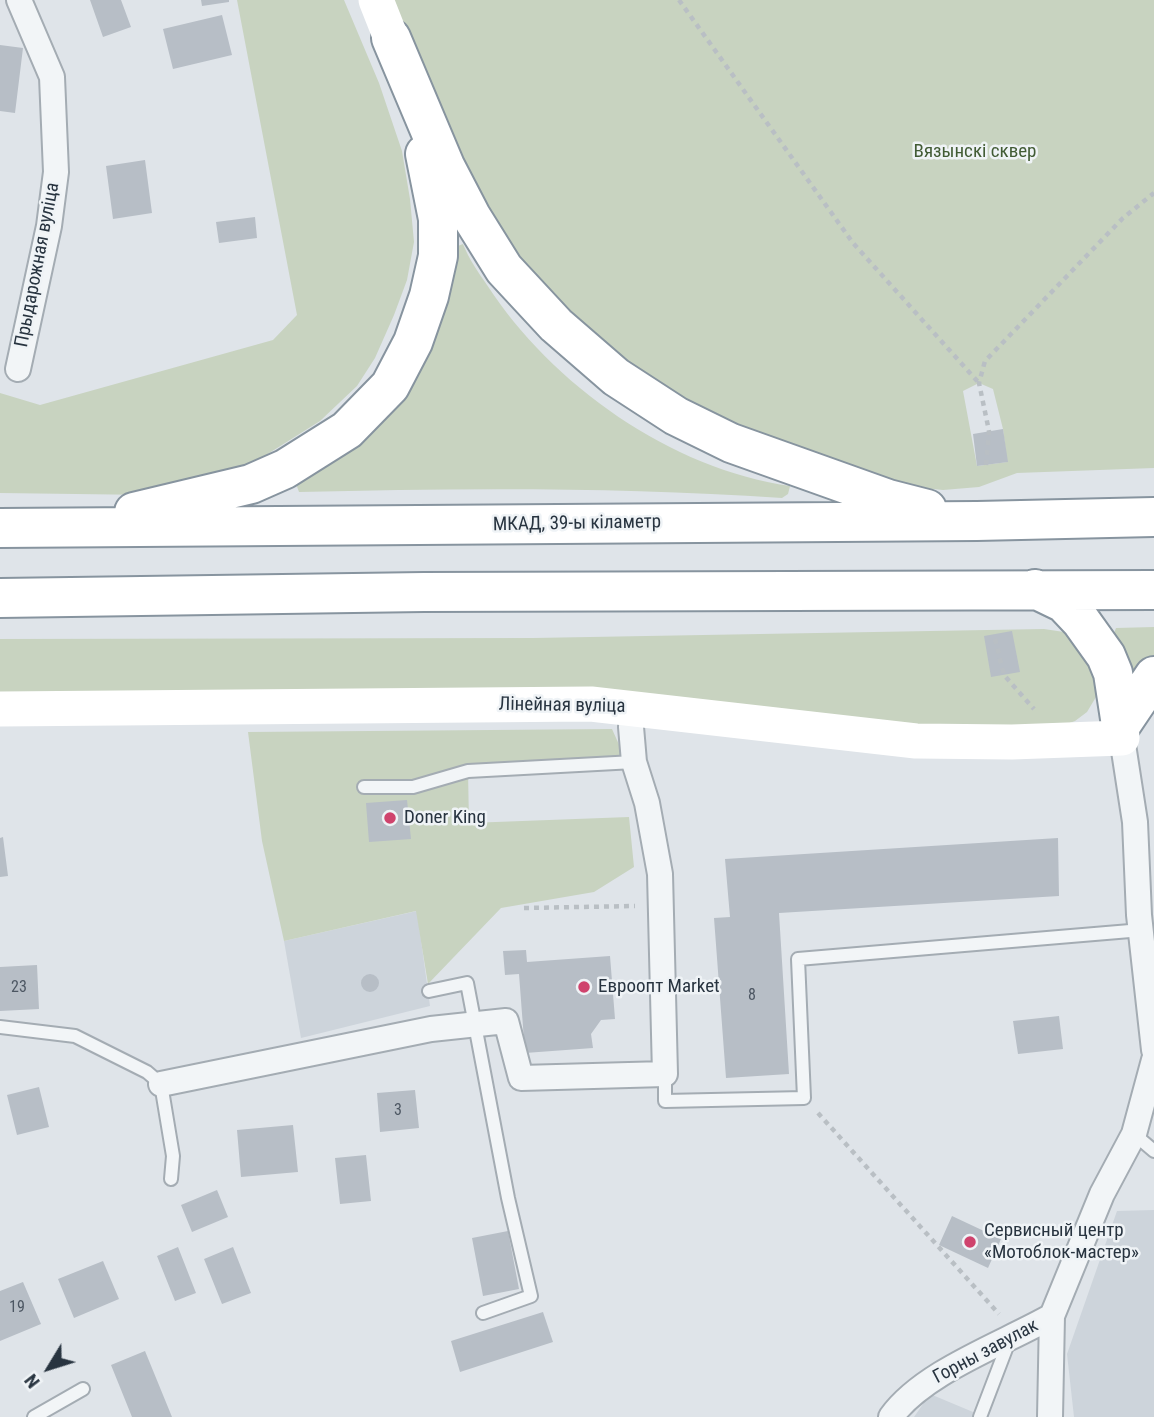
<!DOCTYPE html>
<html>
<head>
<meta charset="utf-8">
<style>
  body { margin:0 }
  #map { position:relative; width:1154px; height:1417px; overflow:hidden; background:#dfe4e9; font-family:"Roboto Condensed",sans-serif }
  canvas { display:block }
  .north { position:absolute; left:14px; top:1333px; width:70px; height:70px; -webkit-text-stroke:5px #eff3f6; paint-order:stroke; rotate:232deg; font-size:19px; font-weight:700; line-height:28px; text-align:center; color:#283440 }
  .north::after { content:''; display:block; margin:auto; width:24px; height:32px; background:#283440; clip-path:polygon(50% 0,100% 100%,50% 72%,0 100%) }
</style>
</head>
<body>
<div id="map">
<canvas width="1154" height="1417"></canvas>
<div class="north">N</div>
</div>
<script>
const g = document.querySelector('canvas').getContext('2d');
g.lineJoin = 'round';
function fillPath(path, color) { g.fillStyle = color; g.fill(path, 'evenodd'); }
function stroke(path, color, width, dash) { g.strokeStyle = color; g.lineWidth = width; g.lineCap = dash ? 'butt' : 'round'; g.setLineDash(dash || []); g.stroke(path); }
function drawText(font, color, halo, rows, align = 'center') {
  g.font = font + ' "Roboto Condensed",sans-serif'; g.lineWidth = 5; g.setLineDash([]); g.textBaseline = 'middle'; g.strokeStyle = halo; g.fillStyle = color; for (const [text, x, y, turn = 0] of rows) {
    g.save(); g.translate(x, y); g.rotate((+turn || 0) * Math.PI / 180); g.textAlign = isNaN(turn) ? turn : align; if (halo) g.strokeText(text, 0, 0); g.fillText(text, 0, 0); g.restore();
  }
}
fillPath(new Path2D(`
  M417,911L430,1006L301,1038L284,941Z
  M1154,1210V1417H1074L1067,1354L1117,1211Z
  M930,1394L985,1417H914Z`), '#cdd4db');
fillPath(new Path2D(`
  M237,0H344L379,83L402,151L410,199L414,242L407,280L394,315L375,358L357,386L320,421L247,467L151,495L0,493V393L40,405L273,340L297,315Z
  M393,0H1154V468L1017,473L979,487L943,490L904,486L787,452L631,371L529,275L465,178ZM979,383L993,389L1003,429L1007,462L977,466L963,391Z
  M463,244C469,259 478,272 487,285C552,385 671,469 790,486L788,494L782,498C621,487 460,488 299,492L295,481L342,453L450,249Z
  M1154,627V655L1135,689L1114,633L1116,628Z
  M1044,629L1064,632L1077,639L1099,681L1096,697L1087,712L1075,721L1064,725L988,730L0,699V639L533,638Z
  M612,729L625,758L468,771L469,823L629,817L634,867L594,892L501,908L428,984L416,911L284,941L262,841L248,732Z`), '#c8d3c0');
fillPath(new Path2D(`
  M90,0H121L131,27L103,37Z
  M201,0H229V2L202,6Z
  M222,15L232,55L173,69L163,29Z
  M0,45L23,48L15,113L0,111Z
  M145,160L152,213L113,219L106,166Z
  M255,217L257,238L219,243L216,222Z
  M1003,429L1008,462L977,466L973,434Z
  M1012,631L1020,672L991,677L984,636Z
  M407,800L411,839L369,842L366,803Z
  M3,837L8,876L0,877V838Z
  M1058,838L1059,896L779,913L789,1074L726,1078L714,918L730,917L725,859Z
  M526,950L527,962L610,956L615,1019L601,1020L591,1034L593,1048L525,1053L519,974L505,975L503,951Z
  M37,965L39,1009L0,1011V967Z
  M361 983a9 9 0 1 1 18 0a9 9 0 1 1-18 0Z
  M1059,1016L1063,1049L1018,1054L1013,1021Z
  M39,1087L49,1127L17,1135L7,1095Z
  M415,1090L419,1128L380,1132L377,1093Z
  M293,1125L298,1172L241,1177L237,1130Z
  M366,1155L371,1201L340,1204L335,1158Z
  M217,1190L228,1217L192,1232L181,1205Z
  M952,1216L1001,1239L988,1268L939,1245Z
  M508,1231L519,1289L483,1296L472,1238Z
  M178,1247L196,1293L175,1301L157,1256Z
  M233,1247L251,1293L222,1304L204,1259Z
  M103,1261L119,1299L74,1318L58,1279Z
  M23,1282L41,1324L0,1341V1291Z
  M543,1312L553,1342L460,1372L451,1341Z
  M145,1351L172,1417H132L111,1365Z`), '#b7bec6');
const lane = new Path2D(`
  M364,787H413L468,771L634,762
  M429,991L467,983L508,1198L531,1296L483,1313
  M0,1027L75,1036L147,1072L161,1084L173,1156L171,1179
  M665,1074V1101L804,1098L798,959L1142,930
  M1134,1134L1154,1151
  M34,1417L83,1389
  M980,1417L1009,1341`);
const street = new Path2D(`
  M18,369L49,226L56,172L52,77L19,0
  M1122,738L1135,822L1139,915L1154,1050
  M161,1084L431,1029L506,1021L521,1078L665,1074L660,874L647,803L634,762L631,727L632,708
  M891,1417C923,1372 1003,1344 1052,1316
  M1050,1417L1052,1316L1102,1194L1134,1134L1154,1060`);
const highway = new Path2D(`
  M391,38L445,166L471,216L504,269L556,325L616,377L676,416L731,443L888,499L927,509
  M134,512L251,484L285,469L347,430L390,386L413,342L429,296L438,256V219L425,154
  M0,528L977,521L1154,517
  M1035,589L1064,603L1081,621L1106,656L1113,673L1121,725
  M0,598L424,592L1154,590
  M1121,725L1154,676`);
stroke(lane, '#a4acb3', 16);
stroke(street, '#a4acb3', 28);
stroke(highway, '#87949f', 42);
stroke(new Path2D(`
  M679,0L853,243L979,383
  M986,465L989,431L979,383L985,361L1123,218L1154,193
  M995,639L1004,675L1034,709
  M524,908L635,906
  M818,1113L999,1314`), '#b9bfc4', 4.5, [5, 5]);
stroke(lane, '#f2f5f7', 12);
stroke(street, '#f2f5f7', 24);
stroke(new Path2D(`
  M376,0L391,38
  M0,709L591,704L916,741L1012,742L1122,738L1121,725`), '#fff', 35);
stroke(highway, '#fff', 38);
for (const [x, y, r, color] of [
  [390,818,7,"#cf436d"],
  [584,987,7,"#cf436d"],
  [970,1242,7,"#cf436d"]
]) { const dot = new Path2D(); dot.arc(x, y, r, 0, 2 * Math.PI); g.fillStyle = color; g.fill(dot); stroke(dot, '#eff3f6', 2.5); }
drawText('16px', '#4c5662', null, [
  ["23",19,988],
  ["8",752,996],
  ["3",398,1111],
  ["19",17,1308]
]);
drawText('19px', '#425c35', '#eff3f6', [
  ["Вязынскі сквер",975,152]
]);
drawText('19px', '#283440', '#eff3f6', [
  ["Прыдарожная вуліца",38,265,-79],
  ["МКАД, 39-ы кіламетр",577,524,-1],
  ["Лінейная вуліца",562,706,1],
  ["Горны завулак",986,1352,-28]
]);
drawText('19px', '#283440', '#eff3f6', [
  ["Doner King",404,818],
  ["Евроопт Market",598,987],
  ["Сервисный центр",984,1231],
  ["«Мотоблок-мастер»",984,1253]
], 'left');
</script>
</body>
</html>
